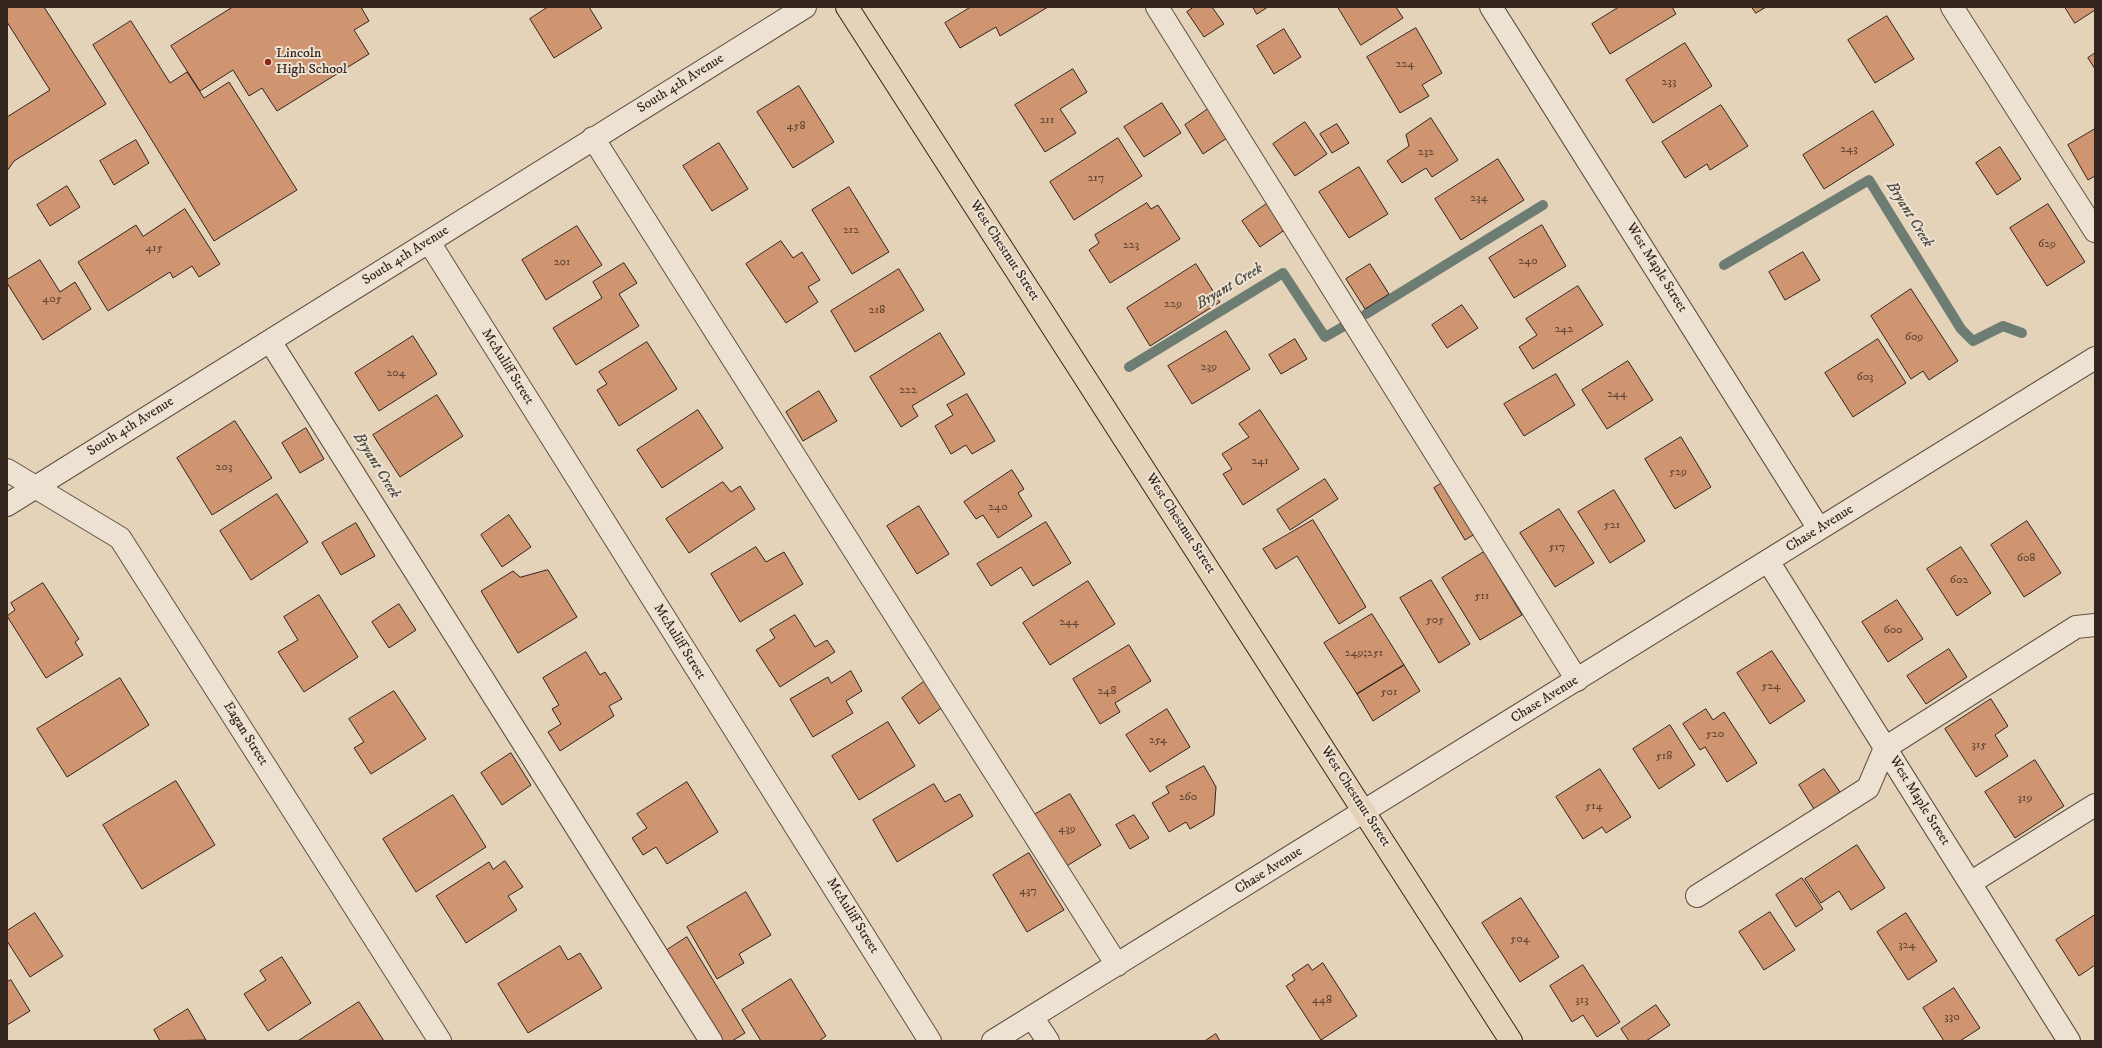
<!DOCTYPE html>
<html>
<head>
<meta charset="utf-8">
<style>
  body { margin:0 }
  #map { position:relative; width:2102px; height:1048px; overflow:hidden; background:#e4d2b9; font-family:"IM FELL DW Pica",serif }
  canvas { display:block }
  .frame { position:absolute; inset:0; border:8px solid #33241d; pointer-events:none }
</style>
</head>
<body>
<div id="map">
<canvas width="2102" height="1048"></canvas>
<div class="frame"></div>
</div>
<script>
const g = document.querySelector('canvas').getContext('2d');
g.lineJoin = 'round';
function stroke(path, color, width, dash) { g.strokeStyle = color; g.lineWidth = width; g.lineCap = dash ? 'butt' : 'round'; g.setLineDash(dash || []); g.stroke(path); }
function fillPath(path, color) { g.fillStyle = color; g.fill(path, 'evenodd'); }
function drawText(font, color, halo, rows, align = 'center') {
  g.font = font + ' "IM FELL DW Pica",serif'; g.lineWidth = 4; g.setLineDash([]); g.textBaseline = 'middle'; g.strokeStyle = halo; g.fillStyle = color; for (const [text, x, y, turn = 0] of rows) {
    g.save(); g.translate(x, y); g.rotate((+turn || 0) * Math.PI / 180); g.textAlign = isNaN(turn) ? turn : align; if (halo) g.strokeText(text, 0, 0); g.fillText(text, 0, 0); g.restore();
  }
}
stroke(new Path2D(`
  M1724,265L1869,180L1961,329L1973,341L2003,326L2022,333
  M1366,314L1543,205
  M1129,367L1283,273L1325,337L1346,325`), '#6e7d74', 10);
const building = new Path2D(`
  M7,7H44L106,104L14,161L7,171V117L50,90L7,22Z
  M233,7H361L369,21L354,30L369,54L277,111L262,88L249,96L233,70L200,91L171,46Z
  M548,7H589L602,28L554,58L530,19Z
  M971,7H1048L1000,36L996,27L960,48L945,23Z
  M1194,7H1212L1224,24L1204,37L1187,12Z
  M1253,7H1268L1257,14Z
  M1338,7H1396L1403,18L1361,45Z
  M1619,7H1672L1676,14L1610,54L1592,24Z
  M1752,7H1766L1756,13Z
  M2065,7H2095V10L2075,23Z
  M1887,16L1914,59L1875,83L1848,40Z
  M131,21L170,83L187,72L204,98L229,82L297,190L214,241L93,45Z
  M1416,28L1442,73L1422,85L1429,96L1400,113L1367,57Z
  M1284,29L1301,57L1274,74L1257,46Z
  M1685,43L1712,86L1653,123L1626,80Z
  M2095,53V69L2088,58Z
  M1073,69L1087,92L1060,109L1076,133L1045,152L1015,105Z
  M799,86L834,142L793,168L757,112Z
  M1162,103L1181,133L1144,157L1124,127Z
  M1721,105L1748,146L1710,170L1707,164L1685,178L1662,142Z
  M1211,107L1230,136L1203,154L1185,125Z
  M1873,111L1894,145L1824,189L1803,155Z
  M1431,118L1458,160L1432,177L1426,168L1402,183L1387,161L1409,146L1406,135Z
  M1305,122L1327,154L1295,176L1273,144Z
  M1337,124L1349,143L1332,153L1320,134Z
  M2095,129V176L2088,180L2068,145Z
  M1118,138L1142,176L1074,220L1050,182Z
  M136,140L149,163L114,185L100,161Z
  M719,143L748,189L712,211L683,166Z
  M2000,147L2021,179L1997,195L1976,163Z
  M1498,159L1524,200L1461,240L1435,199Z
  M1359,167L1388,214L1349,238L1319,192Z
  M67,186L80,207L50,226L37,205Z
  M849,187L889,252L852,274L812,210Z
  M1147,203L1151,209L1158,205L1180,239L1110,283L1089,250L1099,243L1095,235Z
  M1268,203L1286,229L1260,247L1242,221Z
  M2048,204L2085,262L2047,286L2010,228Z
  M185,209L220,264L199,277L192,266L173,278L170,272L108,311L78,262L136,225L143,236Z
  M1542,225L1566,266L1514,298L1489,258Z
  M577,226L602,265L546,300L522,260Z
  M781,241L793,258L802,252L820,280L808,287L818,302L786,323L746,264Z
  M1803,252L1820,280L1785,300L1769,272Z
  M40,260L60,292L75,282L91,309L43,340L7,283V280Z
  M624,263L637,283L619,294L639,326L576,365L553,328L602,298L593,282Z
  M1196,264L1220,302L1150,346L1127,308Z
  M1370,264L1389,294L1365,309L1346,279Z
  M899,269L924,310L855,352L831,311Z
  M1578,286L1603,325L1533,369L1519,347L1537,335L1526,319Z
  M1911,289L1958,361L1929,380L1923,371L1911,379L1871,316Z
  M1462,305L1478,328L1447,348L1432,325Z
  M1226,331L1250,369L1192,404L1168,366Z
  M940,333L965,374L912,406L918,416L901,427L870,377Z
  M413,336L437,374L379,411L355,373Z
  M1295,339L1307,359L1281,374L1269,355Z
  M1878,339L1906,383L1853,417L1825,373Z
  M647,342L677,389L619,426L597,390L607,384L599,372Z
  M1628,361L1653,400L1607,429L1582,390Z
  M1556,374L1575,405L1524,436L1504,404Z
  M819,391L837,421L803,441L786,412Z
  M967,394L995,441L972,454L966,445L951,454L935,426L953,415L947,405Z
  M437,395L463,436L400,477L373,435Z
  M698,410L723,448L662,488L637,450Z
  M1260,410L1299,469L1243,505L1223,474L1232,469L1222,454L1249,437L1239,424Z
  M235,421L272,478L212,515L177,458Z
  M306,428L324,459L300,473L282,443Z
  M1681,437L1711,487L1675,509L1645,459Z
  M1012,470L1024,489L1018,493L1032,516L998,538L983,515L976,519L964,502Z
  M1325,479L1338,499L1290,530L1277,510Z
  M1447,480L1478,532L1465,540L1434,488Z
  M723,482L731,492L740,486L755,509L689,553L666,519Z
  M1614,490L1645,541L1610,563L1578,512Z
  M277,494L308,542L251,580L220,531Z
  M919,506L949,554L917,574L887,526Z
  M1559,509L1594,563L1555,587L1520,533Z
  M509,515L531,547L502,567L481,535Z
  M1313,520L1366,607L1339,624L1297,556L1276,569L1263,549Z
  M2027,521L2061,573L2024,597L1991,545Z
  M1046,522L1071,563L1033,586L1021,567L991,586L977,564Z
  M356,523L375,556L341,575L322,543Z
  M756,547L766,562L784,552L803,584L740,622L711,574Z
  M1961,547L1991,593L1957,616L1927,569Z
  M1484,552L1522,615L1480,640L1442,578Z
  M548,570L577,617L518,653L481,591L513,571L520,577Z
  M1431,580L1470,644L1439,663L1400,598Z
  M1088,581L1115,624L1050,665L1023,623Z
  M43,583L79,639L75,642L83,655L46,678L7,616L15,610L11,603Z
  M319,595L358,657L304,692L278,652L298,640L284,617Z
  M1897,600L1923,639L1888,662L1862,622Z
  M399,604L416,630L389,648L372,622Z
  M1372,614L1404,665L1357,694L1324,643Z
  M795,615L815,647L827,640L835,652L780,687L756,650L775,638L770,630Z
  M1129,645L1151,681L1115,703L1120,712L1100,724L1073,679Z
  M1949,649L1967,677L1926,704L1907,676Z
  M1772,651L1805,701L1770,724L1737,673Z
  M586,652L600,675L605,672L622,699L609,706L614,716L560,751L548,732L561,724L552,709L559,705L543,678Z
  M1404,665L1420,691L1373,721L1357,694Z
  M851,671L862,691L846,701L853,713L813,737L790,699L828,677L831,683Z
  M120,678L149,725L67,777L37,729Z
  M925,681L943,707L919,724L902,698Z
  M394,691L426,739L371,774L354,748L364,742L349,719Z
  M1991,699L2008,726L1995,735L2008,756L1976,777L1945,729Z
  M1167,709L1190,747L1150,772L1126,735Z
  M1706,709L1713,720L1724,712L1757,763L1727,782L1705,747L1700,750L1683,724Z
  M888,722L915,766L859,800L832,756Z
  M1670,725L1695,765L1659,789L1633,749Z
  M511,753L531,785L502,805L481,773Z
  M2035,760L2064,806L2015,838L1985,792Z
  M1204,766L1216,787L1214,815L1190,829L1186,822L1169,832L1152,803L1169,793L1166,787Z
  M1600,769L1631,817L1606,833L1602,827L1583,839L1556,797Z
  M1824,769L1840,792L1814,809L1799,785Z
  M176,781L215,845L142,889L103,825Z
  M687,782L718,832L667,864L656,847L643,855L632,838L647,828L637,814Z
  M934,784L945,802L960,794L973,816L897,862L873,820Z
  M1070,794L1101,845L1065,867L1034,815Z
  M453,795L486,847L416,892L383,839Z
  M1134,815L1149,838L1130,849L1116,825Z
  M1857,845L1885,888L1851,910L1839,891L1821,903L1805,879Z
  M1029,853L1064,910L1027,932L993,875Z
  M505,861L523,887L508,896L517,910L466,943L436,896L489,862L493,869Z
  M1802,878L1823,909L1796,927L1776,895Z
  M746,892L771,935L739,954L744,963L717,979L687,927Z
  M1521,898L1559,957L1520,982L1482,923Z
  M1770,912L1795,950L1764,970L1739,932Z
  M35,913L63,956L30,977L7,941V931Z
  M1906,913L1937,961L1908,980L1877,932Z
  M2095,915V965L2079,976L2056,940Z
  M687,937L745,1033L732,1041H714L661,954Z
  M560,946L568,960L580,953L602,988L528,1033L498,984Z
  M282,957L311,1003L268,1031L244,994L266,980L260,971Z
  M1323,963L1357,1016L1321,1040L1286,986L1295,980L1292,975L1308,964L1312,970Z
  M1583,965L1620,1022L1597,1037L1583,1015L1572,1022L1550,986Z
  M791,979L826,1036L819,1041H761L742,1010Z
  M11,980L30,1011L7,1025V982Z
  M1954,988L1980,1028L1960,1041H1944L1923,1008Z
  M359,1002L384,1041H298Z
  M1656,1005L1670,1025L1646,1041H1629L1621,1029Z
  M188,1009L206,1040L160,1041L154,1030Z
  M1216,1034L1220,1041H1205Z`);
fillPath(building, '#cf9470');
stroke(building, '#33241d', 1);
const minor = new Path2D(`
  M1157,7L1577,680
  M1491,7L1819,529
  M1952,7L2095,231
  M593,138L1117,965
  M429,242L930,1041
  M270,341L711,1041
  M7,470L120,538L440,1041
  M7,505L805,7
  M1768,561L2069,1041
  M1970,883L2095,805
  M1697,896L1868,788L1885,748L2076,627L2095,625
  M1032,1017L1048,1041
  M993,1041L2095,358`);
const major = new Path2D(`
  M847,7L1511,1041`);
stroke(minor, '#5f5044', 24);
stroke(major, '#33241d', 24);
stroke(minor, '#ede2d2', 22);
stroke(major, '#e4d2b9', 22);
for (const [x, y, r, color] of [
  [268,62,4,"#8f2418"]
]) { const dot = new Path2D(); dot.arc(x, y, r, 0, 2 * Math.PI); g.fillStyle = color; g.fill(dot); stroke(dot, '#ede2d2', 1.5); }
drawText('12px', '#5a4032', null, [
  ["224",1405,65],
  ["233",1669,83],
  ["211",1047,121],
  ["458",796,127],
  ["243",1849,150],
  ["232",1426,153],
  ["217",1096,179],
  ["234",1479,199],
  ["212",851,231],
  ["629",2047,245],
  ["223",1131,246],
  ["415",154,249],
  ["240",1528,262],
  ["201",562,263],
  ["405",52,300],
  ["229",1173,305],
  ["218",877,311],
  ["242",1564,330],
  ["609",1914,338],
  ["239",1209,368],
  ["204",396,374],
  ["603",1865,378],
  ["222",908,391],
  ["244",1617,395],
  ["241",1260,462],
  ["203",224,468],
  ["529",1678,473],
  ["240",998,508],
  ["521",1612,526],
  ["517",1557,548],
  ["608",2026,559],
  ["602",1959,581],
  ["511",1482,597],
  ["505",1435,621],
  ["244",1069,623],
  ["600",1893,631],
  ["249;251",1364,654],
  ["524",1771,687],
  ["248",1107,692],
  ["501",1389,693],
  ["520",1715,735],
  ["254",1158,741],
  ["315",1979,746],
  ["518",1664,757],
  ["260",1188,798],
  ["319",2025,799],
  ["514",1594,807],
  ["439",1067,830],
  ["437",1028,892],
  ["504",1520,940],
  ["324",1907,946],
  ["448",1322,1001],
  ["313",1582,1001],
  ["330",1952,1018]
]);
drawText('14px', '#33241d', '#ede2d2', [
  ["Lincoln",276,54],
  ["High School",276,70]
], 'left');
drawText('14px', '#33241d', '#ede2d2', [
  ["South 4th Avenue",681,84,-32],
  ["West Chestnut Street",1004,251,57],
  ["South 4th Avenue",406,256,-32],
  ["West Maple Street",1656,268,58],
  ["McAuliff Street",507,367,58],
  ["South 4th Avenue",131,427,-32],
  ["West Chestnut Street",1180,524,57],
  ["Chase Avenue",1820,529,-32],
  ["McAuliff Street",679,642,58],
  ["Chase Avenue",1545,700,-32],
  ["Eagan Street",245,734,58],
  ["West Chestnut Street",1355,797,57],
  ["West Maple Street",1919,801,58],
  ["Chase Avenue",1269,871,-32],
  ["McAuliff Street",852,916,58]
]);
drawText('italic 15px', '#4c4941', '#ede2d2', [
  ["Bryant Creek",1909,215,58],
  ["Bryant Creek",1230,287,-31],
  ["Bryant Creek",376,466,58]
]);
</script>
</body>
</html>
